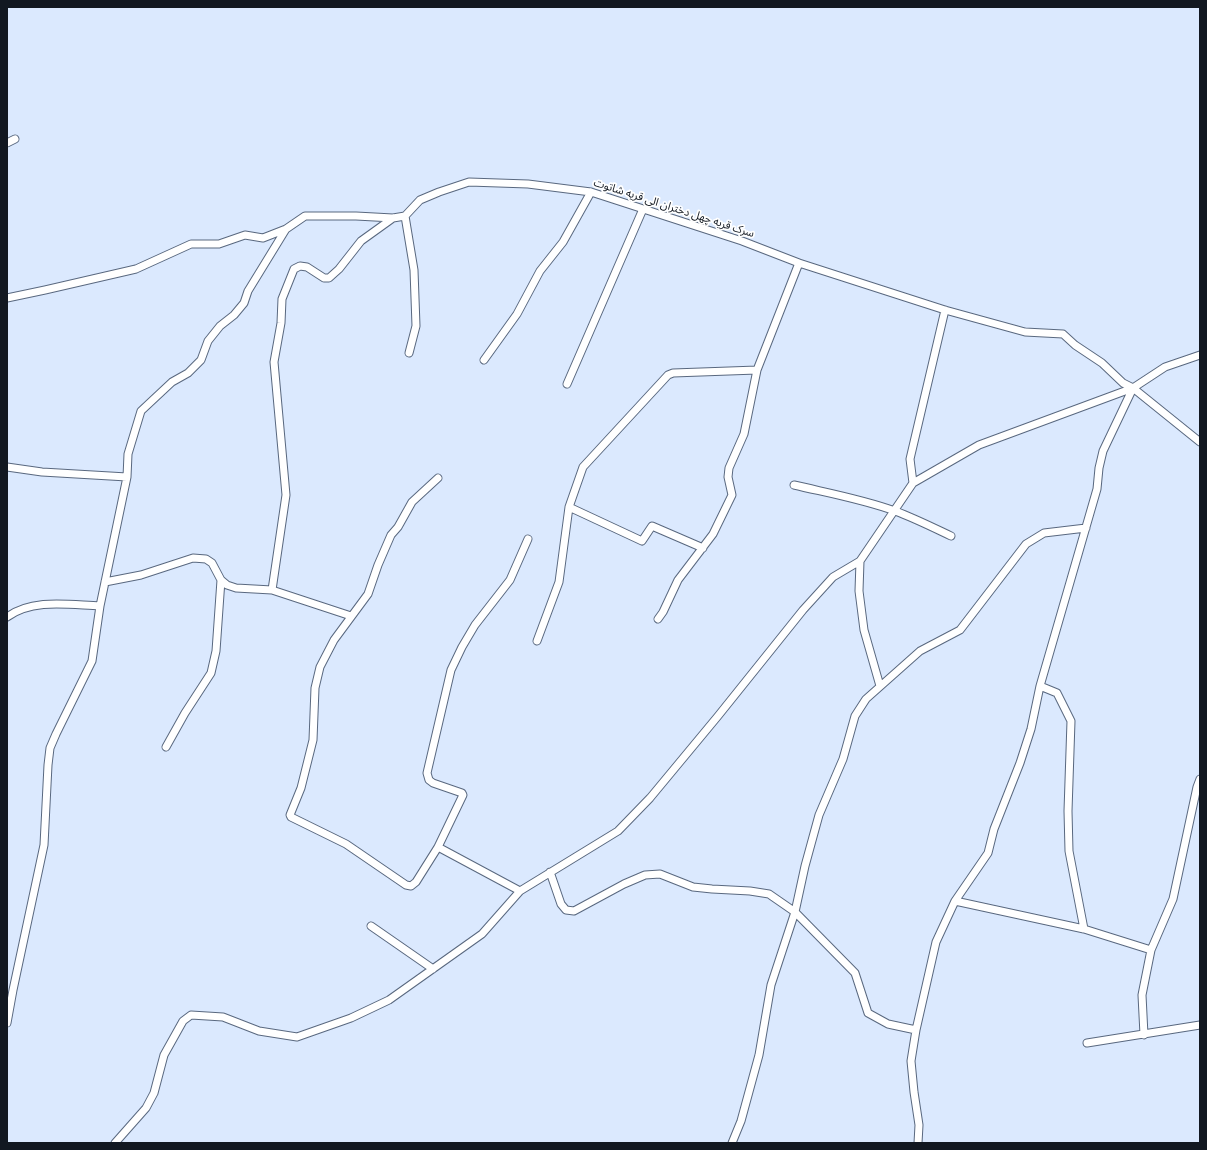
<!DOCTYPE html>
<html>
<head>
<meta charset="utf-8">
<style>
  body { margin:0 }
  #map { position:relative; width:1207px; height:1150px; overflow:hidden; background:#dbe9fe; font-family:"Public Sans",sans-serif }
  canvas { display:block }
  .frame { position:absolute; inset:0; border:8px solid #121821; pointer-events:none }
</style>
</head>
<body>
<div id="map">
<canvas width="1207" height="1150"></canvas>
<div class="frame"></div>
</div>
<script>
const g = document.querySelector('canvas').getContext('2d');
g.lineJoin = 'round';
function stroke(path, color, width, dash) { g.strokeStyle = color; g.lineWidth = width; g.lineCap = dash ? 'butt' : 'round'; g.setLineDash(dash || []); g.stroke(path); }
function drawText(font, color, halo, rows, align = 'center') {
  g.font = font + ' "Public Sans","Noto Sans Arabic",sans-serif'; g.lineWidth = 3.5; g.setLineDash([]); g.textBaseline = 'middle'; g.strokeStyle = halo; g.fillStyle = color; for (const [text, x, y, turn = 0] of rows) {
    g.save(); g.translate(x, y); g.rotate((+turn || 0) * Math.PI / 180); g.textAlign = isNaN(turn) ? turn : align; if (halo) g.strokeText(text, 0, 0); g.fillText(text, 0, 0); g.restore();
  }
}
const minor = new Path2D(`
  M7,143L15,139
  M405,216L414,270L416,326L409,353
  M7,298L45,290L136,269L191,244H219L245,235L263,238L286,229L305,216H356L393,218L405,216L420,200L439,192L469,182L528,184L591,192L742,241L799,263L945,310L1025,332L1063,334L1075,345L1102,363L1123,383L1133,388L1165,367L1200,355
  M484,360L517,314L540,271L563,242L591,192
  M567,384L643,209
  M1133,388L1200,442
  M7,467L42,472L127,477
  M438,478L412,502L398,527L391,535L378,565L368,594L334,640L320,667L315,688L313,740L301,788L290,815L291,817L346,844L406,885L411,886L416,882L438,847L463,795L462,793L433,783L429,780L427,773L451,670L462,647L475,625L510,580L528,539
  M913,483L910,459L945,310
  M794,485C828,493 862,499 895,511C914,518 932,527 951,536
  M569,507L642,541L652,526L703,548
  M860,561L859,591L864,630L880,686
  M105,582L141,575L193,558L206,559L212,563L221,580L227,585L236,588L272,590L351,616
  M272,590L286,495L274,362L281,323L282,299L294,269L300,266L307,267L324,278H329L339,269L361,241L393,218
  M7,617C33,598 70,605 100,606
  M658,619L663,612L678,580L713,534L732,495L728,477L729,468L744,434L757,370L799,263
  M537,641L559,582L569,507L583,467L668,375L673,373L757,370
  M1040,686L1057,693L1071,721L1068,811L1069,851L1084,929
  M166,747L185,713L211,673L216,651L221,580
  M438,847L520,891
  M550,872L561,904L566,910L574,911L624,884L645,875L660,874L693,887L712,889L750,891L769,894L795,912L855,973L868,1013L888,1024L916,1030
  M955,901L1084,929L1151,950
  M371,926L433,969
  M7,1023L13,990L44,845L48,765L50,748L56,734L92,661L100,606L127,477L128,454L141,411L172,382L188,373L201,360L208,341L220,326L234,315L244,303L248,291L286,229
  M1144,1035L1142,995L1151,950L1173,899L1197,787L1200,779
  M1087,1043L1200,1025
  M115,1143L146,1108L154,1093L164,1055L183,1021L191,1015L223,1017L259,1031L297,1037L351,1018L389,1000L482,934L520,891L618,831L650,798L718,716L803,610L833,577L860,561L913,483L979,445L1133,388
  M732,1143L741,1121L759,1055L771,985L795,912L805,866L819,815L843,759L855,716L866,699L920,651L960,630L1026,544L1044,533L1086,528
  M918,1143L919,1125L914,1092L911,1061L916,1030L936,942L955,901L988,853L994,829L1020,763L1031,729L1040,686L1097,489L1099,468L1103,451L1133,388`);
stroke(minor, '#59687f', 9);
stroke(minor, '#fff', 7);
drawText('11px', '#121821', '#fff', [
  ["سرک قریه چهل دختران الی قریه شاتوت",674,208,18]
]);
</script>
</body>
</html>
